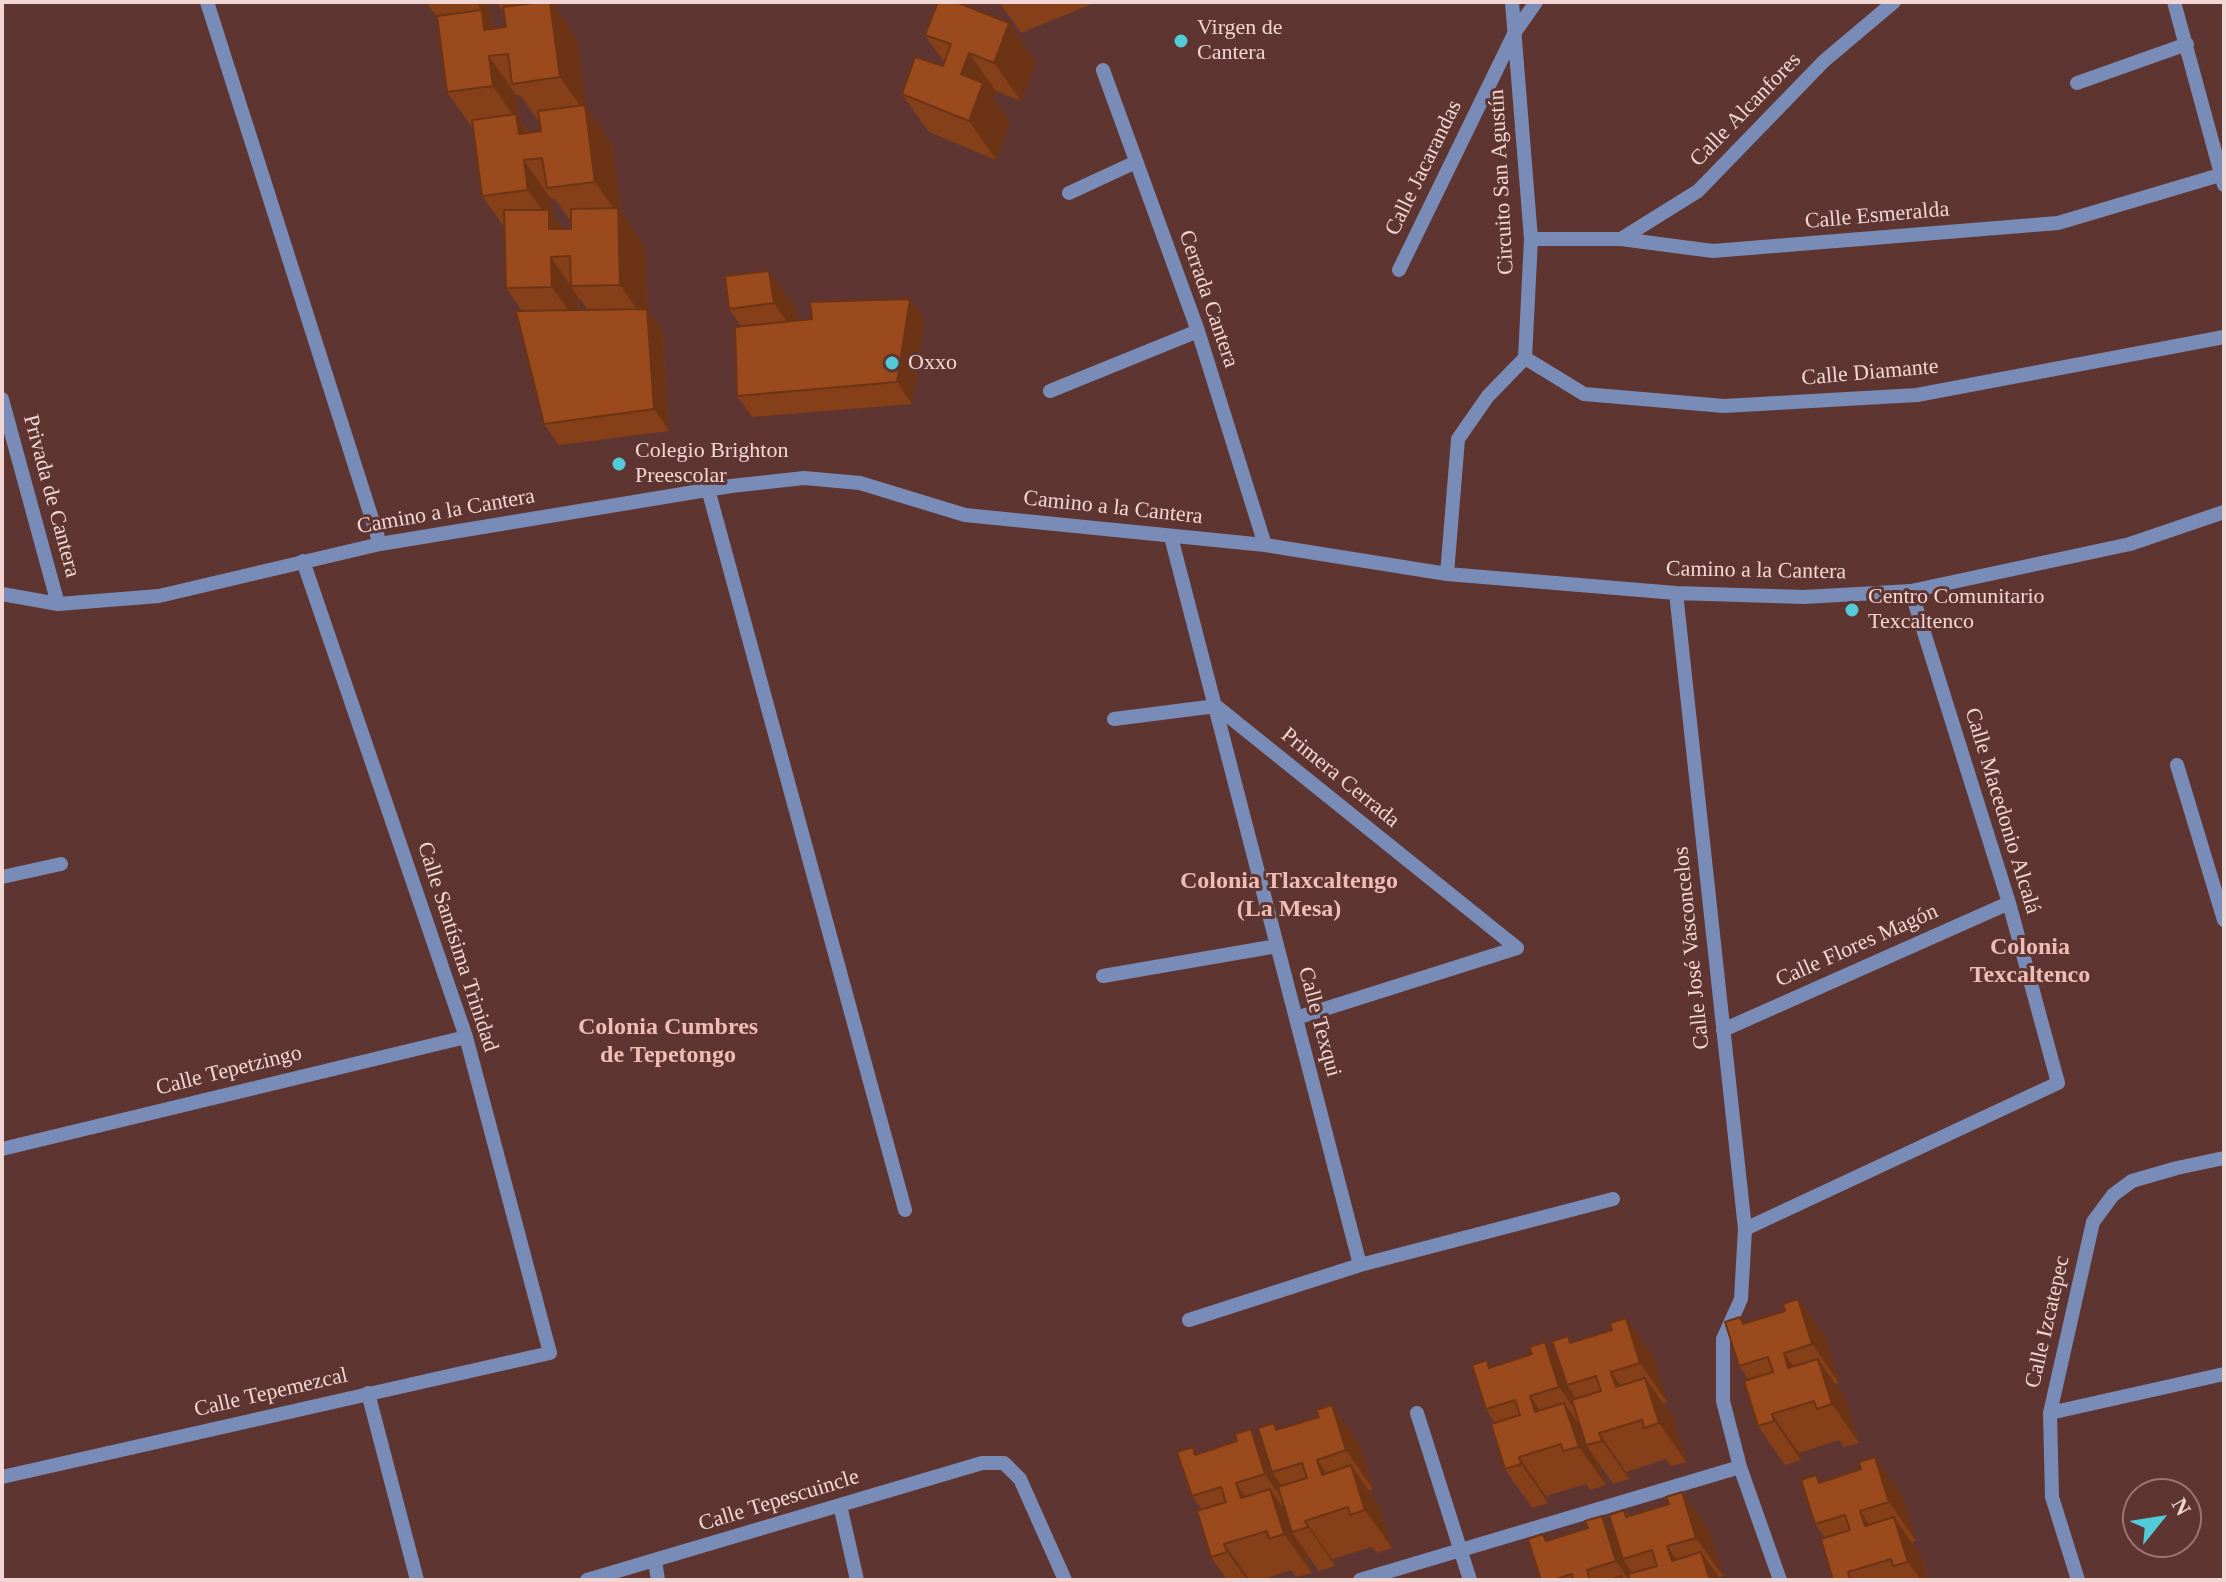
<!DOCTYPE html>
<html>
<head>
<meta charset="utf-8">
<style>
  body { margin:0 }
  #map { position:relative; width:2226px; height:1582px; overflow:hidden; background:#5f3531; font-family:"Times New Roman",serif }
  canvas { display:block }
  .frame { position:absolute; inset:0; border:4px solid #f1d6d3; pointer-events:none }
  .north { position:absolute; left:2122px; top:1478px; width:80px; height:80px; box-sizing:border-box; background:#5f3531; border:2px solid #997572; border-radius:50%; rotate:60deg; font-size:22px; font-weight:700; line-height:32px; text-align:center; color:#f1d6d3 }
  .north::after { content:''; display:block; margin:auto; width:28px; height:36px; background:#52cbd9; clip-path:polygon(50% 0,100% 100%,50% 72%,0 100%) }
</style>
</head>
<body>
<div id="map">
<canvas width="2226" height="1582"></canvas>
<div class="frame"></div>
<div class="north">N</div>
</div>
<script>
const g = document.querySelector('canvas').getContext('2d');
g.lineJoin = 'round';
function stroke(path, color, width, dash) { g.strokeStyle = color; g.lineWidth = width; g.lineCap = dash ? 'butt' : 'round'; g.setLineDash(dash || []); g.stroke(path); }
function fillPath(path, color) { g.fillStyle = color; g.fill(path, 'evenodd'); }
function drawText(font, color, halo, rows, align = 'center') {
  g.font = font + ' "Times New Roman",serif'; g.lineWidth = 6; g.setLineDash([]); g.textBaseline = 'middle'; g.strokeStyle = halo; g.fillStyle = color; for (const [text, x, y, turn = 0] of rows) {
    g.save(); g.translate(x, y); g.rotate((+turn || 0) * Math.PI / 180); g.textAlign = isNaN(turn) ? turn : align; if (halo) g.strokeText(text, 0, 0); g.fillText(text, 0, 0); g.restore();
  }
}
stroke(new Path2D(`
  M207,2L380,544
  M2174,2L2224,185
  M1103,70L1198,331L1265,545
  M2077,83L2187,44
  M1069,193L1136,162
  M1531,239H1621L1713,251L2058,223L2220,175
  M1621,239L1698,191L1824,61L1894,2
  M1399,270L1515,32L1536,2
  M1525,358L1584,394L1724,406L1917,395L2224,337
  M1050,391L1198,331
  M2,399L58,604
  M708,489L905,1210
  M1171,537L1360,1265
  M1447,574L1458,439L1488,396L1525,358L1531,239L1512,2
  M2,594L58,604L159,596L380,544L731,486L804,478L860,483L965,515L1265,545L1447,574L1676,593L1804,597L1911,591L2130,544L2224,512
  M1114,719L1216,706L1517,948
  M2177,765L2224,920
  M2,877L61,864
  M1103,976L1277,946
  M1296,1018L1517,948
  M1723,1030L2009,903
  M2,1149L466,1037
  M1745,1229L2058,1083L2009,903L1911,591
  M1189,1320L1360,1265L1613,1199
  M368,1393L417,1580
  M1417,1413L1470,1580
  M2050,1413L2224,1374
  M1740,1467L1780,1580
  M2,1477L550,1353L466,1037L303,561
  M840,1505L857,1580
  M655,1561L658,1580
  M587,1580L982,1463H1004L1020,1479L1065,1580
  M1360,1580L1740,1467L1723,1401V1339L1741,1299L1745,1229L1676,593
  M2078,1580L2052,1497L2050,1413L2093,1222L2113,1195L2132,1181L2177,1168L2224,1158`), '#798cb7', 14);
fillPath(new Path2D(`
  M426,2H489L492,24L495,28L506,27L504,13L496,2H557L558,12L577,40L586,107L612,144L621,211L645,247L647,309L662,330L669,431L559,445L544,424L522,311L506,288L505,228L482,196L474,130L447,92L438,18ZM516,95H520L539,122L541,131L529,132L519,119ZM551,199H555L571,222V229H563L554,216ZM578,297L588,310H579Z
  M999,2H1091L1092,4L1021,33Z
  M1009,23L1036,62L1021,101L996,91L993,98L1010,122L996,160L929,132L902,94L943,66L944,62L925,35Z
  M725,276L797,310L798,321L812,319L910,299L924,320L912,404L752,417L737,396L741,326L729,309Z
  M1798,1299L1826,1338L1839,1383L1835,1384L1845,1398L1859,1443L1844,1447L1839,1440L1799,1453L1801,1460L1785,1465L1758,1426L1749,1380L1739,1366L1744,1324L1785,1311Z
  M1568,1336L1572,1343L1653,1357L1667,1402L1663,1403L1673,1417L1686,1462L1671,1466L1666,1459L1626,1472L1629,1479L1613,1484L1598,1462L1606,1485L1590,1490L1586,1484L1546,1496L1548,1503L1532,1508L1505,1469L1495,1423L1486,1409L1492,1367L1532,1354L1545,1342L1560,1364Z
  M1279,1430L1359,1444L1373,1489L1369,1490L1378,1504L1392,1548L1377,1553L1372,1547L1332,1559L1335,1566L1319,1571L1305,1551L1312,1573L1296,1577L1291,1570L1261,1580H1227L1211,1557L1202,1510L1192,1496L1198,1454L1265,1450Z
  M1821,1482L1902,1496L1916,1541L1912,1542L1921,1556L1929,1580H1833L1825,1538L1815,1524Z
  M1682,1492L1709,1531L1723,1576L1719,1578L1721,1580H1541L1548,1541L1588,1528L1602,1516L1616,1537L1624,1510L1629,1516L1669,1504Z`), '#854019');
fillPath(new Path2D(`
  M476,2H489L492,24L509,49L484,30L482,11Z
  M549,2H557L558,12L577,40L586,107L612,144L621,211L645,247L647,309L662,330L669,431L654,409L647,324L620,285L619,216L595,182L586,114L560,77Z
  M1009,23L1036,62L1021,101L994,63Z
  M969,53L996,91L993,98L1010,122L996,160L969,121L961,74Z
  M489,56L516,95L519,119L543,153L519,134L517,121L493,86Z
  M524,160L551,199L554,216L576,248L549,229V220L528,190Z
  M551,257L578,297L579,325L552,287Z
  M769,271L797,310L801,342L774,303Z
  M910,299L924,320L912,404L897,382Z
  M1798,1299L1826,1338L1839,1383L1812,1344Z
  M1626,1318L1653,1357L1667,1402L1640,1363Z
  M1545,1342L1572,1381L1567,1385L1579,1403L1587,1426L1559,1387Z
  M1784,1353L1811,1392L1788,1368Z
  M1818,1359L1845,1398L1859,1443L1832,1404Z
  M1611,1372L1638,1411L1616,1387Z
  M1645,1378L1673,1417L1686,1462L1659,1423Z
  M1530,1396L1557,1435L1535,1412Z
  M1564,1403L1591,1441L1586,1445L1598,1462L1606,1485L1579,1447Z
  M1332,1405L1359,1444L1373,1489L1346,1450Z
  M1772,1414L1799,1453L1801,1460L1774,1421Z
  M1251,1429L1278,1468L1272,1472L1285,1491L1292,1513L1265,1474Z
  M1599,1433L1626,1472L1629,1479L1602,1441Z
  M1519,1457L1546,1496L1548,1503L1521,1464Z
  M1875,1457L1902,1496L1916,1541L1889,1502Z
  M1317,1460L1344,1498L1322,1475Z
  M1351,1465L1378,1504L1392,1548L1365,1510Z
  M1236,1483L1263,1522L1241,1498Z
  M1270,1489L1298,1528L1292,1532L1305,1551L1312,1573L1284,1534Z
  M1682,1492L1709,1531L1723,1576L1696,1538Z
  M1860,1511L1887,1550L1865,1526Z
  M1602,1516L1629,1555L1623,1559L1636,1580H1629L1616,1561Z
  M1894,1517L1921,1556L1929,1580H1921L1908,1562Z
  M1305,1521L1332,1559L1335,1566L1308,1527Z
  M1224,1544L1250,1580H1247L1227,1552Z
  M1667,1546L1691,1580L1672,1561Z
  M1701,1552L1721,1580H1710Z`), '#6c3414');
const building = new Path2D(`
  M541,2H550L560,77L512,84L508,54L489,56L493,86L447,92L437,16L482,10L484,30L506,27L503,7Z
  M938,2H956L1009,23L994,63L969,53L961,74L983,83L969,121L902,94L915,57L943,66L951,44L925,35Z
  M585,105L595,182L547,188L542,158L524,160L528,190L482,196L472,120L516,114L519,134L541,131L538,111Z
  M618,208L620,285L571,286L570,256L551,257L552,287L506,288L504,210H549V229H571V209Z
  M769,271L774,303L729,309L725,276Z
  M910,299L897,382L737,396L735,327L812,319L810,302Z
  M647,309L654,409L544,424L516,311Z
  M1798,1299L1812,1344L1784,1353L1788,1368L1818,1359L1832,1404L1817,1409L1814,1401L1772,1414L1774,1421L1758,1426L1744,1381L1773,1372L1768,1357L1739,1366L1725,1322L1740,1317L1743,1324L1785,1311L1783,1304Z
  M1626,1318L1640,1363L1611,1372L1616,1387L1645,1378L1659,1423L1644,1428L1642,1420L1599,1433L1602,1441L1586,1445L1572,1400L1601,1391L1596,1376L1567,1385L1552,1341L1568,1336L1570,1343L1612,1330L1610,1323Z
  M1545,1342L1559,1387L1530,1396L1535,1412L1564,1403L1579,1447L1563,1451L1561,1444L1519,1457L1521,1464L1505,1469L1491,1424L1520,1415L1515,1400L1486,1409L1472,1365L1487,1360L1489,1368L1532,1354L1529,1347Z
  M1332,1405L1346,1450L1317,1460L1322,1475L1351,1465L1365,1510L1350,1515L1348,1507L1305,1521L1308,1527L1292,1532L1278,1487L1307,1478L1302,1463L1272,1472L1258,1428L1274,1423L1276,1430L1319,1417L1316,1410Z
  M1251,1429L1265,1474L1236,1483L1241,1498L1270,1489L1284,1534L1269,1539L1267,1531L1224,1544L1227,1552L1211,1557L1197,1511L1226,1502L1221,1487L1192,1496L1177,1452L1193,1447L1195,1455L1237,1441L1235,1434Z
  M1875,1457L1889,1502L1860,1511L1865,1526L1894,1517L1908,1562L1893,1566L1891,1559L1848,1572L1850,1579L1833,1580L1821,1539L1850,1530L1845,1515L1815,1524L1801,1480L1816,1475L1819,1483L1861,1469L1859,1462Z
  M1682,1492L1696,1538L1667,1546L1672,1561L1701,1552L1710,1580H1630L1628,1574L1657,1566L1652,1550L1623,1559L1609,1515L1624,1510L1626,1517L1669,1504L1666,1497Z
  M1602,1516L1616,1561L1587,1570L1590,1580H1573L1572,1574L1553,1580H1541L1528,1539L1543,1534L1546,1541L1588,1528L1585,1521Z
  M1621,1576L1622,1580H1609Z`);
fillPath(building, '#9b4a1d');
stroke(building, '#6c3414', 2);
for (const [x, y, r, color] of [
  [1181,41,8,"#52cbd9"],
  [892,363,8,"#52cbd9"],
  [619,464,8,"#52cbd9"],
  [1852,610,8,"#52cbd9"]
]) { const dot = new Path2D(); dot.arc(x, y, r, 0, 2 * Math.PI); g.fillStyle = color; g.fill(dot); stroke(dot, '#5f3531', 3); }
drawText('22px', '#f1d6d3', '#5f3531', [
  ["Virgen de",1197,28],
  ["Cantera",1197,53],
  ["Oxxo",908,363],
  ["Colegio Brighton",635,451],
  ["Preescolar",635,476],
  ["Centro Comunitario",1868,597],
  ["Texcaltenco",1868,622]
], 'left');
drawText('22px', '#f1d6d3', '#5f3531', [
  ["Calle Alcanfores",1746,110,-46],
  ["Calle Jacarandas",1424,168,-64],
  ["Circuito San Agustín",1502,182,-93],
  ["Calle Esmeralda",1877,216,-5],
  ["Cerrada Cantera",1208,299,71],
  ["Calle Diamante",1870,373,-5],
  ["Privada de Cantera",51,496,75],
  ["Camino a la Cantera",1113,508,6],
  ["Camino a la Cantera",446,512,-10],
  ["Camino a la Cantera",1756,571,1],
  ["Primera Cerrada",1340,778,39],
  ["Calle Macedonio Alcalá",2002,811,73],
  ["Calle Flores Magón",1857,946,-24],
  ["Calle Santísima Trinidad",457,947,72],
  ["Calle José Vasconcelos",1692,948,-96],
  ["Calle Texqui",1319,1022,75],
  ["Calle Tepetzingo",229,1071,-14],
  ["Calle Izcatepec",2048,1322,-77],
  ["Calle Tepemezcal",271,1393,-13],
  ["Calle Tepescuincle",779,1501,-17]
]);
drawText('bold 24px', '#f0bcb6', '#5f3531', [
  ["Colonia Tlaxcaltengo",1289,882],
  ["(La Mesa)",1289,910],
  ["Colonia",2030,948],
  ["Texcaltenco",2030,976],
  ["Colonia Cumbres",668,1028],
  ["de Tepetongo",668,1056]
]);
</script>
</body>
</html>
